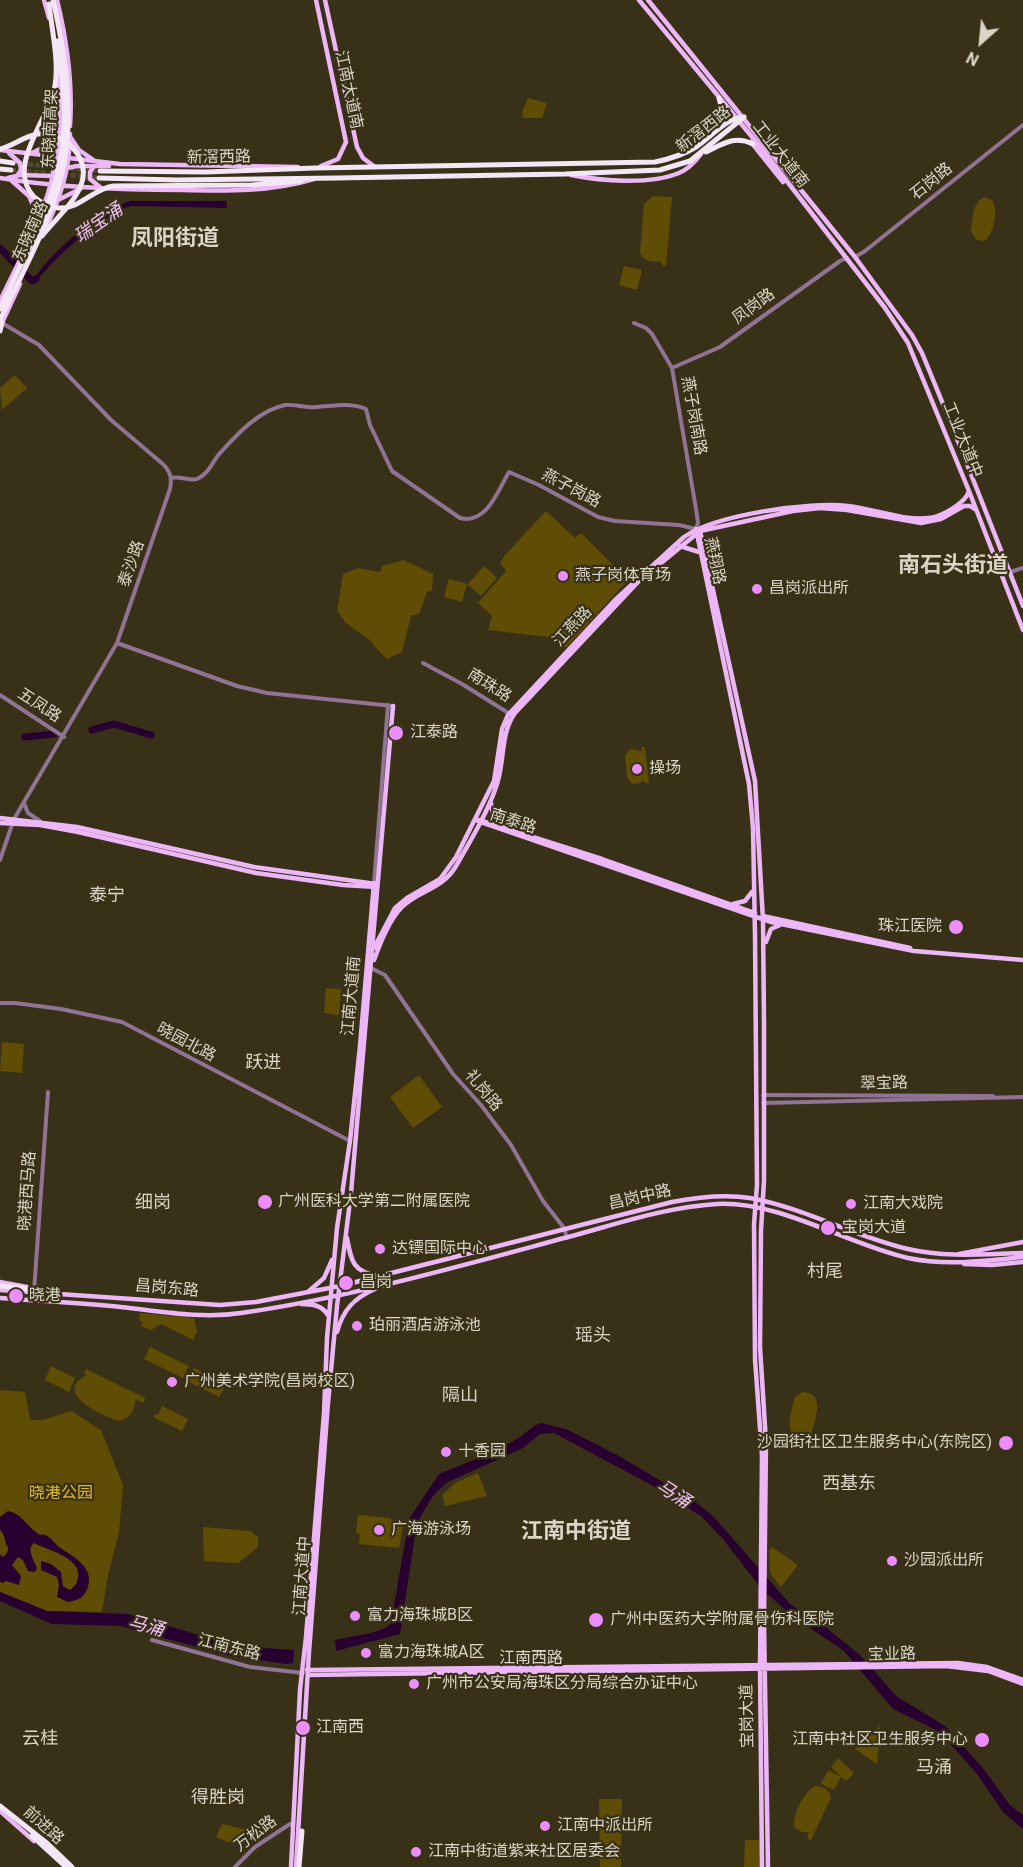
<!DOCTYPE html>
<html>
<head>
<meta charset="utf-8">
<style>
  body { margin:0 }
  #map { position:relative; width:1023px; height:1867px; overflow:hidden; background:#393117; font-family:Roboto,sans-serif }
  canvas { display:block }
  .north { position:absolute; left:951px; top:12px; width:60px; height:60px; -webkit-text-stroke:4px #393117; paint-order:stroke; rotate:207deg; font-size:16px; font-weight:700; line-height:24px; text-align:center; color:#dad5c6 }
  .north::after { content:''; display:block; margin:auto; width:21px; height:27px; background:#dad5c6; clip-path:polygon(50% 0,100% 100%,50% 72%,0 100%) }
</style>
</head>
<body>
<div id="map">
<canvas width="1023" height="1867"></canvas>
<div class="north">N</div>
</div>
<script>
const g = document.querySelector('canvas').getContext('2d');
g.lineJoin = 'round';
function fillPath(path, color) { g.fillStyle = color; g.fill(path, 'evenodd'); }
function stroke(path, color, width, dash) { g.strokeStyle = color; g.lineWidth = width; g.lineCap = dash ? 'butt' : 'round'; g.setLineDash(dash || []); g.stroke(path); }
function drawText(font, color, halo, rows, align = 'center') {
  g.font = font + ' Roboto,"Noto Sans SC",sans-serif'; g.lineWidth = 4.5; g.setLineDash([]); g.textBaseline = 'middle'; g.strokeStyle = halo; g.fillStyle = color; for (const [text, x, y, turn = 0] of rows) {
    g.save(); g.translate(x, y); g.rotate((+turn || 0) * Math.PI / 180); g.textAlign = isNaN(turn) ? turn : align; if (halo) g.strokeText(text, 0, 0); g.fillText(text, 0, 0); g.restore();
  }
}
fillPath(new Path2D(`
  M528,98L547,103L542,118H523L522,112Z
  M653,196L672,197L666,266L662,265L661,261C652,263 645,262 640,253L644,204Z
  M985,197L992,200C999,209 994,235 984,241L977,240L971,232C973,220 972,201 985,197Z
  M624,266L642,270L637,290L619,285Z
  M15,375L27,388L2,410L0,388Z
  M546,511L575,538L581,533L628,580L566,648L556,638L488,630L492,616L478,603L506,571L500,563L505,555Z
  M404,560L433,574L432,591L427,592L419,614L411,616L402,652L387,659L375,647L371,641L346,623L337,611L343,574L358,568L380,572L382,566Z
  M484,566L497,578L481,596L467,584L462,602L444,597L449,579L468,584Z
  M641,747H645L649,783H645L644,780L640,783L632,784L627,777L625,756L630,749L642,751Z
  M326,988L341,989L339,1015L324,1013Z
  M2,1042L24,1044L22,1073L0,1071Z
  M419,1075L442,1107L413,1128L390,1097Z
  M140,1313L194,1318L197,1332L193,1340L161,1324L151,1330L141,1326L143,1323L139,1320Z
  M150,1347L189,1366L183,1378L144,1359Z
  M51,1366L75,1378L69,1392L45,1380Z
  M194,1368L226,1384L219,1397L187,1381Z
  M86,1369L145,1398L143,1403L135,1399C135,1411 131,1417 119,1421C103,1416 51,1393 87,1375L84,1373Z
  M0,1390L25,1392L30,1420H43L71,1411L101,1430L123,1485L119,1532L108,1575L102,1612L47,1611L0,1592Z
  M802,1392C826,1392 815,1418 812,1433L806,1438L798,1439C784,1432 792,1411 794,1398Z
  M162,1406L188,1419L182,1431L153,1417L155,1414L158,1415Z
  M478,1473L487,1496L445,1506L442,1495L457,1482Z
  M358,1515L389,1518L403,1527L399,1548L359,1544L360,1534L356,1533Z
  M203,1527L250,1531L258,1537V1547L238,1563L204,1561Z
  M772,1547L798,1565L781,1587L770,1573L769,1551Z
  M880,1726L877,1764L855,1749Z
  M838,1758L854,1773L846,1781L841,1777L834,1790L821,1784L828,1770L841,1777L831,1767Z
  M815,1786C823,1786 830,1790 831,1798L811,1840L807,1838L809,1832H802L795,1828C791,1816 804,1792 815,1786Z
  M599,1799H622L621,1867H600Z
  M222,1824L252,1831L233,1844L216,1837Z
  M745,1840H761L760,1867H744Z`), '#5f4c05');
fillPath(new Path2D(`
  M130,201H226L227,208L131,206C101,215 54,258 35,283H29L31,277L34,279C52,251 99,211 130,201Z
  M541,1423L566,1429L617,1455L690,1498L713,1516L790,1604L823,1625L861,1656L896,1696L945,1726L982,1767L1010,1805L1023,1815V1829L1003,1812L977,1774L940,1732L893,1709L844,1651L792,1616L760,1587L723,1539L701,1516L655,1487L554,1433L540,1434L523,1448L446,1483L432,1497L417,1523L400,1634L336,1651L335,1640C349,1636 383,1634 391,1623L409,1519L439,1474L498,1450L520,1437L534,1426Z
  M8,1511C21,1513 27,1526 37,1533C43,1538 38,1533 45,1535C51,1537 54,1543 59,1547C73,1557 94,1566 88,1587C84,1598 79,1600 68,1602L57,1597L59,1585L57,1577L41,1570V1561L51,1564L61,1572L63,1586L70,1590C75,1586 77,1584 78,1578C82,1557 46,1550 34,1543C26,1549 34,1560 37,1568L35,1572L28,1571L23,1560L18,1557L12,1565L21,1576L19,1585L6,1581L3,1583L0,1582V1554L2,1557C7,1555 8,1552 8,1547C4,1544 7,1537 0,1530V1517Z
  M0,1592L47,1611L128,1614L235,1646L294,1650L293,1663L286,1664L230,1656L120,1626L52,1624L0,1601Z`), '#28002f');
stroke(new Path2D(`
  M0,248L32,281L36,279
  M92,730L114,724L151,735
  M25,737L54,734`), '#28002f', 7);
stroke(new Path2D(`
  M13,163L60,167
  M69,168L100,171
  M11,170L99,178`), '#514a31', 5, [5, 2.5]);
stroke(new Path2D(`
  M855,257L865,251L1023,125
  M672,368L720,347L840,261L847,258
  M171,478C182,475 193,484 202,476C211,470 214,458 222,451C238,433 260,410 285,405C294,404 306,408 317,407C333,406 350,402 366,409L370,425L392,471L460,518C487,525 498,490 509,472L539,485L598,517L615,521L679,525L696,529L698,523L696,509L672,368L652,334L646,328L634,323
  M1010,572L1023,568
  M117,643L237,686L267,693L393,706
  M423,663L462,684L510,714
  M0,695L64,737
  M24,803L28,813L40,821
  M0,860L14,819L117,643L170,489C172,479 171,473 164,465L111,420L39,345L2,323
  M374,883L388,705
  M371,968L385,975L453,1074L481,1105L511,1145L543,1201L564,1228L567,1238
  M0,1003H15L61,1009L122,1022L350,1141
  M763,1095L993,1096
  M763,1103L1023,1097
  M34,1292L48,1092
  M152,1640L250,1667L303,1673
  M235,1867L255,1847L290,1824L293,1825`), '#8f7494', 4);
stroke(new Path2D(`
  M44,0L49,18
  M57,0C67,41 73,83 70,126
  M316,0L346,142L338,159L321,166
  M325,0L357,147L363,158L375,167
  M639,0L762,149L885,308L908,343L969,491L1023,630
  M648,0L855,257L912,335L922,353L950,421L1023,606
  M71,138L79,150L95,161
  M751,142L783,182
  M0,150L120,164L298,167
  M9,153L20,163L21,170L17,176
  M32,153L48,145L57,135
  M94,166L90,172V179L100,187
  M67,168L77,166H109
  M571,175C601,181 650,185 679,173C689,169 695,162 701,154
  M0,178C60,188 121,190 182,190C227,191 270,192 314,179
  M8,178L20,175L53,176
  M12,181L29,196L38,216
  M58,200L80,189
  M45,230C60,199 70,169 70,134
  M0,301C18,263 40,224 51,183C60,148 61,109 58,73
  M1,325L20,284
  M696,529L700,531L755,781L763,920L764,1022V1181L761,1230L760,1347L766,1442L764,1622L768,1867
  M696,529L749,784L753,828L755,935L757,1185L754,1224L755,1359L762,1456L760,1665L762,1867
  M680,546L699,552
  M491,803L493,815L504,826
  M0,818L77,827L254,867L376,884
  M479,820L602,859L755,913
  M478,821L771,922L914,951L1023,960
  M0,823L40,825L78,832L256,873L343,885L376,887
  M733,904L745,901L752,892
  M763,916L910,948
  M766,942L771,929L780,925
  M374,948L395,908L407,898L440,879L456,857L494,781L502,729L508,715L615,600L684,537C715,515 810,501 848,506C874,509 903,521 929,518C941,517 966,503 969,491
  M374,960C380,944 389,920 402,907C419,890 442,890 456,866C471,840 488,812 497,784C505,760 500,734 515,713L638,582L700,531L793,511L820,508L847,510L921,523L941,519L964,506H970L976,510
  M347,1238C351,1261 353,1272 378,1276
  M959,1254L1023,1242
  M964,1264L992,1265L1023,1262
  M0,1282L27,1287
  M0,1290L220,1305L256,1302L340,1286L672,1202C698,1197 725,1194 750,1198C805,1208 855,1237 908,1249C947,1258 984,1254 1023,1253
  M309,1291L324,1278L332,1260
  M0,1298C40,1301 80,1303 121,1307C160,1311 201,1319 241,1313C352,1297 460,1266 568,1237C617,1224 666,1207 717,1204C781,1201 846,1244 908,1258C946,1266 985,1261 1023,1257
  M301,1304C312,1304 322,1305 328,1315
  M337,1332C343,1310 354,1298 375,1289
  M307,1670L958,1663L987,1667L1023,1680
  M308,1675L946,1666L988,1671L1023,1684
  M0,1811L34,1841
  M291,1867L300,1690L306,1637L324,1413L327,1338L337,1228L350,1141L360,1046L374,883
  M296,1867L309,1652L328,1403L337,1306L351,1193L393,706`), '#edb6f7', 4.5);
stroke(new Path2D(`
  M49,4C52,31 59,60 55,86C49,120 5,166 34,197C41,203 50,207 59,208C80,209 93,189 113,186L252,185L301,181
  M716,130L723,113L719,98
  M0,149C13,146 24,136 38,134C51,133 63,138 72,147C104,181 61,211 42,236
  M706,152C723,144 734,135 753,144
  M0,161L13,163
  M0,169L11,170
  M100,171L206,172L315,168L655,162C670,159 683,155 696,147C710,138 727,117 744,117
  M99,178L177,180L337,178L565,174L660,170L690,161L744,117
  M0,309C19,267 42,226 55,182C68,138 65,86 57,41
  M0,320C21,275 47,229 60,181C76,124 66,57 53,0
  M0,331L2,323
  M0,1286L24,1288L34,1292
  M0,1806L48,1844L72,1867
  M32,1836L66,1867
  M299,1867L302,1831`), '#f4e6f6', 5);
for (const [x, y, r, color] of [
  [563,576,6,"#eb8dfb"],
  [757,589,6,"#eb8dfb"],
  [396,733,8,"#eb8dfb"],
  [637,769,6,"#eb8dfb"],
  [956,927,8,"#eb8dfb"],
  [265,1202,8,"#eb8dfb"],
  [851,1204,6,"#eb8dfb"],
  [828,1228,8,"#eb8dfb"],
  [380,1249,6,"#eb8dfb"],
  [346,1283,8,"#eb8dfb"],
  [16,1296,8,"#eb8dfb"],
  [357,1326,6,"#eb8dfb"],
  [172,1382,6,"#eb8dfb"],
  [1006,1443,8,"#eb8dfb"],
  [446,1452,6,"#eb8dfb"],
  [379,1530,6,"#eb8dfb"],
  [892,1561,6,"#eb8dfb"],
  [355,1616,6,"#eb8dfb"],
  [596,1620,8,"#eb8dfb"],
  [366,1653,6,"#eb8dfb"],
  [414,1684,6,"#eb8dfb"],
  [303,1728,8,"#eb8dfb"],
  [982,1740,8,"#eb8dfb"],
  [545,1826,6,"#eb8dfb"],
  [416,1852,6,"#eb8dfb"]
]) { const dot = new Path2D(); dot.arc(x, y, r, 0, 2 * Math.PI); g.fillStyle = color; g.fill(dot); stroke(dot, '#393117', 2); }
drawText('16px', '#dad5c6', '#393117', [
  ["江南大道南",348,90,78],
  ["东晓南高架",51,129,-87],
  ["新滘西路",704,130,-38],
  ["工业大道南",780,155,52],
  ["新滘西路",219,158,-1],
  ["石岗路",932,182,-39],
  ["东晓南路",31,232,-66],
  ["凤岗路",754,307,-36],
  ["燕子岗南路",693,416,80],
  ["工业大道中",962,440,68],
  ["燕子岗路",571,489,28],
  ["燕翔路",714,561,78],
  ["泰沙路",132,564,-71],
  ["江燕路",573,627,-47],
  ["南珠路",489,686,32],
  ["五凤路",39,706,33],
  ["南泰路",513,822,18],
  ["江南大道南",352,996,-85],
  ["晓园北路",186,1043,28],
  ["翠宝路",884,1084,-1],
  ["礼岗路",483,1091,50],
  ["晓港西马路",28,1191,-86],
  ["昌岗中路",640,1198,-13],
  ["昌岗东路",167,1289,5],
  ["江南大道中",303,1576,-86],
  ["江南东路",229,1648,14],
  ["宝业路",892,1655,-1],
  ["江南西路",531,1659],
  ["宝岗大道",748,1716,-91],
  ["前进路",43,1826,42],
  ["万松路",256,1834,-37]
]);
drawText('16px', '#dad5c6', '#393117', [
  ["燕子岗体育场",575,576],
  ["昌岗派出所",769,589],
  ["江泰路",410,733],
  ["操场",649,769],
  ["珠江医院",942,927,"right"],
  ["广州医科大学第二附属医院",278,1202],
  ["江南大戏院",863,1204],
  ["宝岗大道",842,1228],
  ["达镖国际中心",392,1249],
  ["昌岗",360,1283],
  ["晓港",29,1296],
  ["珀丽酒店游泳池",369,1326],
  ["广州美术学院(昌岗校区)",184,1382],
  ["沙园街社区卫生服务中心(东院区)",992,1443,"right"],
  ["十香园",458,1452],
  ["广海游泳场",391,1530],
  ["沙园派出所",904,1561],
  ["富力海珠城B区",367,1616],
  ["广州中医药大学附属骨伤科医院",610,1620],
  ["富力海珠城A区",378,1653],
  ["广州市公安局海珠区分局综合办证中心",426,1684],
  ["江南西",316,1728],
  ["江南中社区卫生服务中心",968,1740,"right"],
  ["江南中派出所",557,1826],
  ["江南中街道紫来社区居委会",428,1852]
], 'left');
drawText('16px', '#e3bb2a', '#393117', [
  ["晓港公园",61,1494]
]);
drawText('italic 18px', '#f1c0f9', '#393117', [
  ["瑞宝涌",99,224,-35],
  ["马涌",673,1495,33],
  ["马涌",146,1627,15]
]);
drawText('18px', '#dad5c6', '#393117', [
  ["泰宁",107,896],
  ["跃进",263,1063],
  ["细岗",153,1203],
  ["村尾",825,1272],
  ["瑶头",593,1336],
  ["隔山",460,1396],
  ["西基东",849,1484],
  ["云桂",40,1739],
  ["马涌",934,1768],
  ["得胜岗",218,1798]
]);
drawText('bold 22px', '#dad5c6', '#393117', [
  ["凤阳街道",175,239],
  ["南石头街道",953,566],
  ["江南中街道",576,1532]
]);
</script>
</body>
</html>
